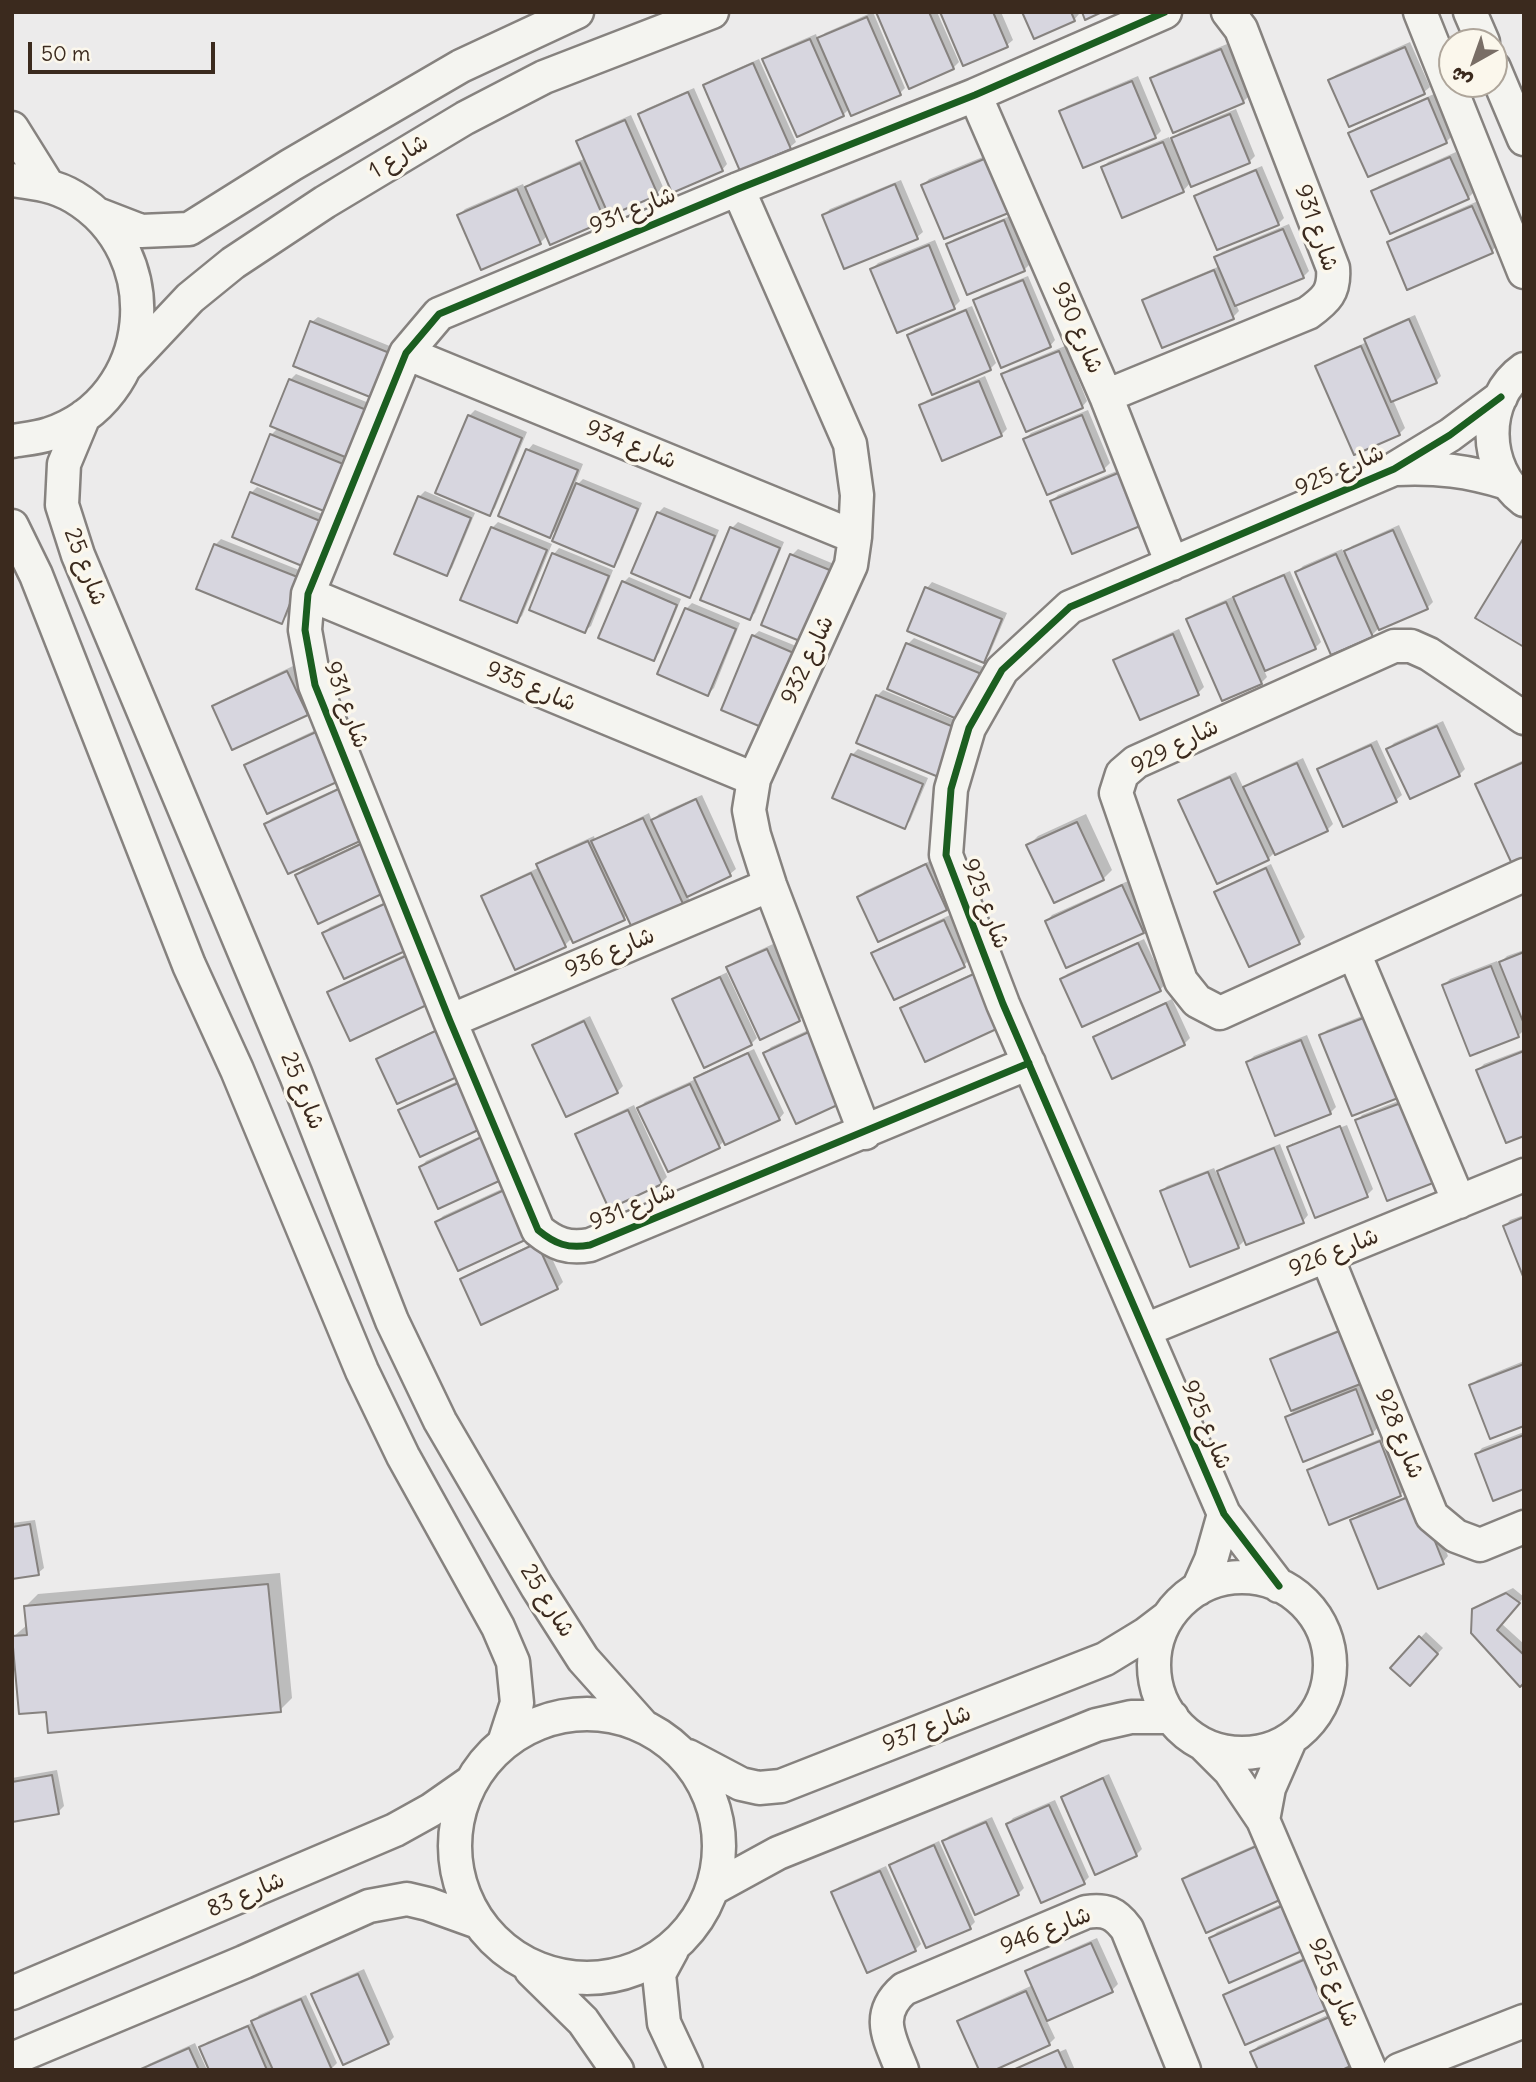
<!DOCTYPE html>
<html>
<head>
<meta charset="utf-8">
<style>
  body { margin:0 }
  #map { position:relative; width:1536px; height:2082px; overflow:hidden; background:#ecebeb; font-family:Delius,"Playpen Sans Arabic",sans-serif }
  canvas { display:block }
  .frame { position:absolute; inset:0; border:14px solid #3b2a1e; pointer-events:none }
  .north { position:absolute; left:1438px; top:28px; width:70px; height:70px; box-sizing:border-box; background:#fbf7ec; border:2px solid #aea59a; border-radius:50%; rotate:220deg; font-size:19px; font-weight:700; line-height:28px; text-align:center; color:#3b2a1e }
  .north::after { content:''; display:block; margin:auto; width:24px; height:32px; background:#796e66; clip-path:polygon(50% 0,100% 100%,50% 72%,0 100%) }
  .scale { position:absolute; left:28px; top:42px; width:187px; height:32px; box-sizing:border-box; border:4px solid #3b2a1e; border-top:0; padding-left:9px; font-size:21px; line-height:24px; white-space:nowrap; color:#3b2a1e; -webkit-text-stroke:5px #fbf7ec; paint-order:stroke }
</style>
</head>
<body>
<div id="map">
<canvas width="1536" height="2082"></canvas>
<div class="frame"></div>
<div class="north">ش</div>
<div class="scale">50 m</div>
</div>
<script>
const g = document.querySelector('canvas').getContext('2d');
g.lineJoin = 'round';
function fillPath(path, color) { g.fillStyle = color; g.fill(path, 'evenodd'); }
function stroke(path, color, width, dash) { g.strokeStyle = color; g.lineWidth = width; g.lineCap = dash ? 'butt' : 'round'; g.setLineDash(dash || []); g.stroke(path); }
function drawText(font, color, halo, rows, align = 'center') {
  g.font = font + ' Delius,"Playpen Sans Arabic",sans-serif'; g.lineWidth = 7; g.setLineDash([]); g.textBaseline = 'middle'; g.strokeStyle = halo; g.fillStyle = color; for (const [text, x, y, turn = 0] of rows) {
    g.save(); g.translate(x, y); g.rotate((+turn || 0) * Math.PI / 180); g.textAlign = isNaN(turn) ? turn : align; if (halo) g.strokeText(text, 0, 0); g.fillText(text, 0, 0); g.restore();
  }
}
fillPath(new Path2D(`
  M873,12L905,88L900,93L850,108L843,115L765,60L770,54L816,34L818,40L825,33Z
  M877,12H937L959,62L953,68Z
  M942,12H1001L1013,40L1007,45Z
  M1024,12H1079V14L1074,20Z
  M1410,42L1430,87L1424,92L1350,124L1330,80L1336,75Z
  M1227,44L1249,96L1243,102L1153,78L1158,73Z
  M759,59L796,142L790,147L705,85L711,80Z
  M1138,76L1161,131L1155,137L1061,112L1067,106Z
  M694,88L727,164L722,170L640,115L646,109Z
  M1434,94L1452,136L1446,142L1350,133L1356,128Z
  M1236,109L1255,156L1249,162L1191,182L1183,191L1103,168L1108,162L1169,137L1171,141L1179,133Z
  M631,115L663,187L657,193L610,213L604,219L548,235L540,243L459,215L465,209L523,184L525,189L532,182L586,158L578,141L584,136Z
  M995,152L1016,204L923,185L929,179Z
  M1456,152L1474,192L1468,198L1373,191L1379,186Z
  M1262,166L1284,218L1278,224L1196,196L1202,191Z
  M901,180L923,232L917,237L824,215L830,209Z
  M1478,201L1497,245L1492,251L1389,243L1395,237Z
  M1010,216L1030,264L1024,270L948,244L954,239Z
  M1289,224L1309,271L1303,277L1236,304L1239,311L1233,317L1144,301L1150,295L1220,266L1217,258L1222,252Z
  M935,240L960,301L954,307L898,331L872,269L878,263Z
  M1028,276L1055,340L1050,346L975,301L981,295Z
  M972,306L996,363L990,369L909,335L915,329Z
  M1415,315L1441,376L1436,381L1393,400L1405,428L1399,434L1317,367L1323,361L1367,342L1366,340L1371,334Z
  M318,317L402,351L385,393L312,322Z
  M1065,346L1087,401L1082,407L1004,375L1009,369Z
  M296,374L374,405L335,506L271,435L278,428L290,380Z
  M985,376L1007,429L1001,435L921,406L927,400Z
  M475,410L527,432L495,508L490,514L469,416Z
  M1088,410L1110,463L1104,469L1025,439L1031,433Z
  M533,444L583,464L573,489L583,479L642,503L619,559L613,565L560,526L550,536L500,515L528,450Z
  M1129,466L1150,517L1052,501L1058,495Z
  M257,487L329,517L307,565L251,493Z
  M425,491L475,513L452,568L447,574L419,497Z
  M664,507L719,530L695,590L689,596L658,513Z
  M498,522L552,544L522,616L516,621L492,528Z
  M738,522L784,542L755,613L749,618L732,528Z
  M1399,525L1433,602L1427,608L1378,629L1372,635L1297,572L1303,566L1342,549L1344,554L1352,546Z
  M221,539L304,572L287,616L281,622L215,545Z
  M559,548L613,570L591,626L585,631L531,609L554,554Z
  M798,549L841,567L763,624L792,555Z
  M1290,571L1321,642L1315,648L1264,670L1267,677L1261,683L1188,620L1194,614L1232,597L1233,600L1241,592Z
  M629,577L681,599L659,653L653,659L623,583Z
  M932,582L1007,613L989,655L983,661L927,588Z
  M692,603L740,623L714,688L708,694L686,609Z
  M1179,629L1204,687L1198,693L1141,718L1115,660L1121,655Z
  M759,631L801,648L765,727L753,636Z
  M914,638L988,669L964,720L908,644Z
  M293,666L312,708L307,714L214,706L220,701Z
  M883,690L965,724L946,770L877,696Z
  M1443,721L1465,769L1459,775L1388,749L1394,743Z
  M322,727L344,773L246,765L252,760Z
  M1377,740L1402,795L1396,800L1319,770L1325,764Z
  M858,749L928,778L910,821L904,827L852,755Z
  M1303,758L1333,824L1327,830L1275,852L1268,859L1180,801L1186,795L1236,772L1244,789L1251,782Z
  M1524,760V857L1477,785L1483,779Z
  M351,782L323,856L325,859L371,838L393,884L297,875L309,863L266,824L272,818Z
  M702,795L736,869L730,874L687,895L690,901L684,907L627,914L624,918L573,937L565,945L483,896L489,891L540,867L538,865L544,859L594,836L595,840L649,813L652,821L659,814Z
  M1086,814L1112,870L1103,879L1029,845L1038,836Z
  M932,860L952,903L946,909L859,897L865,891Z
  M1271,864L1305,937L1299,942L1250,965L1216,892L1222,887Z
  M1128,881L1149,926L1143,931L1047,921L1052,915Z
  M401,895L421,938L324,933L330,927Z
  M950,915L970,959L964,965L894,998L874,953L879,948Z
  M1144,939L1165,984L1160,990L1062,980L1067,974Z
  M773,944L805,1014L799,1020L730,971L727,973L757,1038L751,1044L674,999L680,994L730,971L728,968L734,962Z
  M414,950L436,996L329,992L335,987Z
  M1524,950V1030L1518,1036L1471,1054L1444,985L1450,979L1497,961L1499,964L1507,956Z
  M984,968L1008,1019L903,1009L908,1003Z
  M1172,999L1190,1038L1184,1044L1095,1037L1101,1032Z
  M1372,1012L1403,1091L1397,1096L1353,1114L1321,1035L1327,1030Z
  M590,1016L623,1086L617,1092L534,1046L540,1040Z
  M452,1022L466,1070L378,1059L384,1054Z
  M817,1026L843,1100L765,1053L771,1047Z
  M1307,1035L1336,1107L1330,1113L1248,1062L1254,1056Z
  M754,1049L784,1113L779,1119L725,1140L718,1147L639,1108L645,1102L696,1079L702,1073Z
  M1524,1049V1134L1478,1070L1484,1064Z
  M473,1074L493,1118L400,1111L406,1105Z
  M1406,1098L1437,1176L1432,1182L1357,1121L1362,1115Z
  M634,1105L667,1177L661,1183L577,1134L583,1129Z
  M1347,1125L1373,1189L1367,1195L1316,1215L1289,1147L1293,1143V1146Z
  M496,1129L515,1169L421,1167L426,1161Z
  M1280,1144L1308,1215L1303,1221L1246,1239L1238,1247L1162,1191L1167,1186L1214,1168L1217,1174L1225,1166Z
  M519,1181L535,1234L437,1222L443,1216Z
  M1524,1215V1274L1505,1226L1510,1220Z
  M543,1239L563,1282L557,1288L462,1279L468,1274Z
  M1348,1326L1360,1382L1378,1427L1373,1433L1304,1460L1287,1417L1293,1412L1272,1359L1278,1354Z
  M1524,1361V1424L1471,1386L1477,1380Z
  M1524,1432V1487L1477,1454L1482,1448Z
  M1385,1437L1406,1489L1394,1501L1422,1490L1448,1556L1443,1562L1352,1521L1364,1509L1309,1471L1315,1465Z
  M35,1520L44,1568L38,1573L12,1578V1523Z
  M280,1573L292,1698L280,1710H47L13,1637L27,1625L26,1606L38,1594Z
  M1513,1588L1524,1597L1502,1624L1524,1644V1681L1473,1610L1480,1604Z
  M1426,1632L1443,1648L1410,1683L1392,1668Z
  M57,1770L64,1806L58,1812L12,1813V1778Z
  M1109,1774L1142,1849L1136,1855L1063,1798L1069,1792Z
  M1055,1800L1089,1877L1083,1883L1008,1824L1013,1818Z
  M992,1817L1024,1888L1018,1894L944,1841L949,1836Z
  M939,1841L975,1922L970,1927L891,1865L897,1860Z
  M1264,1841L1281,1897L1184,1879L1189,1874Z
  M886,1866L921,1944L915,1950L833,1893L839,1887Z
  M1288,1901L1306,1944L1301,1950L1211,1938L1217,1932Z
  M1097,1938L1118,1984L1112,1990L1046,2019L1055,2038L1049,2044L959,2021L965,2016L1033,1985L1027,1972L1033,1966Z
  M1314,1953L1329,2007L1225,1996L1231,1990Z
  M364,1969L394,2037L388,2043L313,1995L319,1989Z
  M306,1995L337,2063L331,2069L211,2070L202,2048L207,2042L254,2022L259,2015Z
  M1339,2010L1360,2057L1252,2052L1258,2046Z
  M195,2043L207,2070H143L149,2064Z
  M1066,2049L1075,2070H1018Z`), '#0003');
const building = new Path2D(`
  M876,12H929L954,69L909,89Z
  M940,12H993L1008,47L963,66Z
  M1022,12H1071L1075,21L1034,39Z
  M1082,12H1102L1085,20Z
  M867,17L901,95L851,116L817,38Z
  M810,39L844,116L797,137L762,59Z
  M1405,47L1425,94L1349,127L1328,80Z
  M1221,49L1244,103L1173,133L1150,78Z
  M753,63L791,149L740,171L703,85Z
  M1132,81L1156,138L1083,168L1059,111Z
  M688,92L723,171L672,193L638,114Z
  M1428,98L1447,143L1368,177L1348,133Z
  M1230,114L1250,163L1191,187L1171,138Z
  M625,120L658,195L609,216L576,141Z
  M1163,142L1184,192L1122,218L1101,167Z
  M989,157L1011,212L944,239L921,185Z
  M1450,157L1469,199L1390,234L1371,191Z
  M580,163L605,221L550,245L525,187Z
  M1256,170L1279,225L1217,250L1194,196Z
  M895,184L918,239L844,269L822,215Z
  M517,189L541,244L481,270L457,215Z
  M1472,206L1493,253L1407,290L1387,242Z
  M1004,220L1025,271L967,295L946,244Z
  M1283,229L1304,278L1235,306L1214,257Z
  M929,245L955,309L897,333L870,269Z
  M1214,270L1234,319L1162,348L1142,300Z
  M1023,280L1051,347L1001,368L973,300Z
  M966,310L991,370L932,395L907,335Z
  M1409,319L1437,383L1391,402L1364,339Z
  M310,321L397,356L380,401L293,366Z
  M1361,346L1400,435L1354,455L1315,366Z
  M1059,351L1083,408L1026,432L1001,374Z
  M289,379L369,411L350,459L270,426Z
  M979,381L1002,436L942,461L919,405Z
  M468,415L522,438L490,516L435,493Z
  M1082,415L1105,471L1047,495L1023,439Z
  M270,434L348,466L329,513L251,482Z
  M526,449L578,470L550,538L498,516Z
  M1123,471L1145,524L1072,554L1050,501Z
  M576,483L638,509L614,567L552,541Z
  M250,492L325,523L307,568L232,537Z
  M418,496L471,518L447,576L394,554Z
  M657,512L715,536L690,598L631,573Z
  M491,527L547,550L517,623L460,600Z
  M730,527L780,548L750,620L700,600Z
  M1393,530L1428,609L1379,630L1344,551Z
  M1523,539H1524V647L1475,618Z
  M214,544L300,578L282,624L196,589Z
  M552,553L609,576L585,633L529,610Z
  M790,554L837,573L807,644L761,625Z
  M1336,554L1373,637L1331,655L1295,572Z
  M1284,575L1316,649L1265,671L1233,597Z
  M622,581L677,605L654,661L598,638Z
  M925,587L1002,619L984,663L907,631Z
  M1226,602L1262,684L1222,701L1186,619Z
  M685,608L736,629L708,696L657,674Z
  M1173,634L1199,695L1140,720L1113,660Z
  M752,635L796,654L766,729L721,710Z
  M906,643L984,675L964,722L887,689Z
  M287,671L308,715L232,750L212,706Z
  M876,695L961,730L941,778L856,743Z
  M1437,726L1460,776L1410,799L1386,749Z
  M316,732L339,781L267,814L244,765Z
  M1371,745L1397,802L1343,827L1317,769Z
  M851,754L923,784L905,829L832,798Z
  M1524,762V859L1512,864L1475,784Z
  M1297,763L1328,831L1275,855L1243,787Z
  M1230,777L1269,860L1217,884L1178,800Z
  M345,786L369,837L288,874L264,824Z
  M696,799L731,876L687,897L651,820Z
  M643,818L685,908L634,932L591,841Z
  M1077,822L1104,880L1054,903L1026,845Z
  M588,841L625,920L573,943L536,864Z
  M365,842L388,891L318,924L295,875Z
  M926,864L947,910L878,942L857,897Z
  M1266,868L1300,944L1249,967L1214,892Z
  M531,873L566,947L515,970L481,896Z
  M1122,885L1144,933L1066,968L1045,921Z
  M395,899L416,946L344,979L322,933Z
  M944,920L965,967L894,1000L871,953Z
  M1138,943L1161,991L1082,1027L1060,979Z
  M767,949L800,1021L760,1040L726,967Z
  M1524,952V1024L1499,962Z
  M408,955L431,1003L350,1041L327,992Z
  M1491,966L1519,1037L1470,1056L1442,985Z
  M978,972L1003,1026L925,1062L900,1008Z
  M720,977L752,1045L704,1068L672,999Z
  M1166,1003L1185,1045L1112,1079L1093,1037Z
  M1366,1017L1398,1098L1352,1116L1319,1035Z
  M584,1021L618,1093L566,1117L532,1045Z
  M446,1026L468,1072L397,1104L376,1059Z
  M811,1031L844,1102L796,1124L763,1053Z
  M1301,1040L1331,1114L1275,1136L1246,1062Z
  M1524,1051V1136L1506,1143L1476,1070Z
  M748,1053L780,1120L725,1145L694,1078Z
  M467,1079L489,1125L420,1157L398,1110Z
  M690,1084L720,1148L668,1172L637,1108Z
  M1401,1103L1433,1183L1387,1201L1355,1120Z
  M628,1110L662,1184L609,1209L575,1134Z
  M1340,1126L1368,1197L1315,1218L1287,1147Z
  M490,1133L510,1176L438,1209L419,1167Z
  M1274,1148L1304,1223L1246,1245L1217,1171Z
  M1208,1172L1239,1248L1190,1267L1160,1191Z
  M513,1186L536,1235L458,1271L435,1222Z
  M1524,1217V1279L1503,1226Z
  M537,1243L558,1289L481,1325L460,1279Z
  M1342,1330L1363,1383L1291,1411L1270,1359Z
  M1524,1364V1426L1490,1439L1469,1385Z
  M1356,1389L1373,1434L1303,1462L1285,1417Z
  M1524,1435V1489L1493,1501L1475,1454Z
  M1380,1441L1401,1496L1329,1525L1307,1470Z
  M1416,1494L1444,1564L1378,1589L1350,1520Z
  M30,1524L39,1575L12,1579V1527Z
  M268,1584L281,1712L48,1733L46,1712L19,1714L12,1636L27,1635L24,1606Z
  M1506,1593L1520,1603L1497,1630L1524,1655V1683L1520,1687L1471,1633L1472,1609Z
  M1419,1636L1438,1654L1410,1686L1390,1668Z
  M52,1775L59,1814L12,1822V1782Z
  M1103,1778L1137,1856L1095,1875L1061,1797Z
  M1049,1805L1085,1884L1041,1903L1006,1824Z
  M986,1822L1019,1895L975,1915L942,1841Z
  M934,1845L971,1929L926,1948L889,1865Z
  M1259,1845L1282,1899L1206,1933L1182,1879Z
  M880,1871L916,1951L867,1973L831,1892Z
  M1282,1906L1302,1951L1229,1983L1209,1938Z
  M1091,1943L1113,1992L1047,2021L1025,1971Z
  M1308,1958L1330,2008L1245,2045L1223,1995Z
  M358,1974L389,2044L343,2065L311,1994Z
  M1026,1991L1050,2045L995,2070H979L957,2021Z
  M301,1999L332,2070H273L251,2021Z
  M1334,2015L1355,2064L1342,2070H1258L1250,2052Z
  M248,2026L267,2070H209L199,2047Z
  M189,2048L199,2070L141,2069Z
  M1058,2050L1067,2070H1013Z`);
fillPath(building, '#d7d6df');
stroke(building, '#86827f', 2);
const minor = new Path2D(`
  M1420,12L1524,272
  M1470,12L1483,42
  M1494,68L1524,139
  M975,95L1106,396L1172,564
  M12,128L47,184
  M12,180C34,183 54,185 74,197C168,253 155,399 49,434C38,438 24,439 12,441
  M738,189L850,444L857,495L855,537L851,565L754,779L749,810L754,835L770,885L865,1133
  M97,214L141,231L189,229L291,165L461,66L577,12
  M406,353L855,537
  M126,366L190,298L233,263L325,202L465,118L544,77L712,12
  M1524,369C1481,399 1483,469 1524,500
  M1106,396L1308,313C1326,300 1335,292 1333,268L1241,29L1228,12
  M84,416L64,464L62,505L78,555L296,1075L392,1321L440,1421L537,1587L583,1659L643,1726
  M1396,469C1437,467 1468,471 1507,483
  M12,526L36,575L189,965L237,1070L362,1371L403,1456L498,1627L513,1662L517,1703L504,1743
  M308,594L754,779
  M1524,718L1429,654L1411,646H1394L1136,762L1122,774L1116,793L1181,981L1197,1001L1220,1013L1524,875
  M1354,953L1459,1202
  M450,1021L770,885
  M1029,1063L590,1245C568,1249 555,1244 538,1230L450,1021L315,685L305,630L308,594L406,353L439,314L738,189L975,95L1165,12
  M1327,1257L1432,1516L1456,1536L1480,1545L1524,1527
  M1145,1330L1524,1175
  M1154 1665a88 88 0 1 1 176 0a88 88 0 1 1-176 0Z
  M1279,1586L1224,1514L1003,1004L946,855L951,789L969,728L1002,670L1070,607L1394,469L1450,435L1501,397
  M1198,1589L1211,1560L1224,1514
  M455 1846a132 132 0 1 1 264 0a132 132 0 1 1-264 0Z
  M1204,1745L1230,1771L1263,1820L1370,2070
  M688,1756L741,1784L759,1788L781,1786L1105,1659L1146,1634L1167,1618
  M1263,1820L1269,1788L1290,1740
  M714,1888L778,1853L1096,1725L1131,1717H1172
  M672,1950L659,1974L664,2023L686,2070
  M531,1970L583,2021L617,2070
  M12,1993L395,1830L431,1810L471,1782
  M12,2059L244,1962L369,1906L407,1899L428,1904L478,1922
  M902,2070C890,2039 874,2015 904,1989L1086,1912C1106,1909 1115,1913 1127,1929L1184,2070
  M1399,2070L1524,2021`);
stroke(minor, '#86827f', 37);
stroke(minor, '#f4f4f0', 32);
stroke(new Path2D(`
  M1029,1063L590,1245C568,1249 555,1244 538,1230L450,1021L315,685L305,630L308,594L406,353L439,314L738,189L975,95L1165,12
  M1279,1586L1224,1514L1003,1004L946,855L951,789L969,728L1002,670L1070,607L1394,469L1450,435L1501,397`), '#1b5e20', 7);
drawText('23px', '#3b2a1e', '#fbf7ec', [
  ["شارع 1",399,157,-31],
  ["شارع 931",633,211,-22],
  ["شارع 931",1316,228,71],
  ["شارع 930",1077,328,67],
  ["شارع 934",631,445,22],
  ["شارع 925",1340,471,-24],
  ["شارع 25",85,567,69],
  ["شارع 932",808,660,-65],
  ["شارع 935",531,687,23],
  ["شارع 931",346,705,70],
  ["شارع 929",1175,747,-27],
  ["شارع 925",985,904,69],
  ["شارع 936",610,953,-23],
  ["شارع 25",302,1091,68],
  ["شارع 931",633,1207,-22],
  ["شارع 926",1334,1253,-22],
  ["شارع 925",1206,1425,67],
  ["شارع 928",1399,1434,68],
  ["شارع 25",547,1601,58],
  ["شارع 937",927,1729,-21],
  ["شارع 83",246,1895,-23],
  ["شارع 946",1046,1931,-21],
  ["شارع 925",1333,1983,67]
]);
</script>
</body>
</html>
